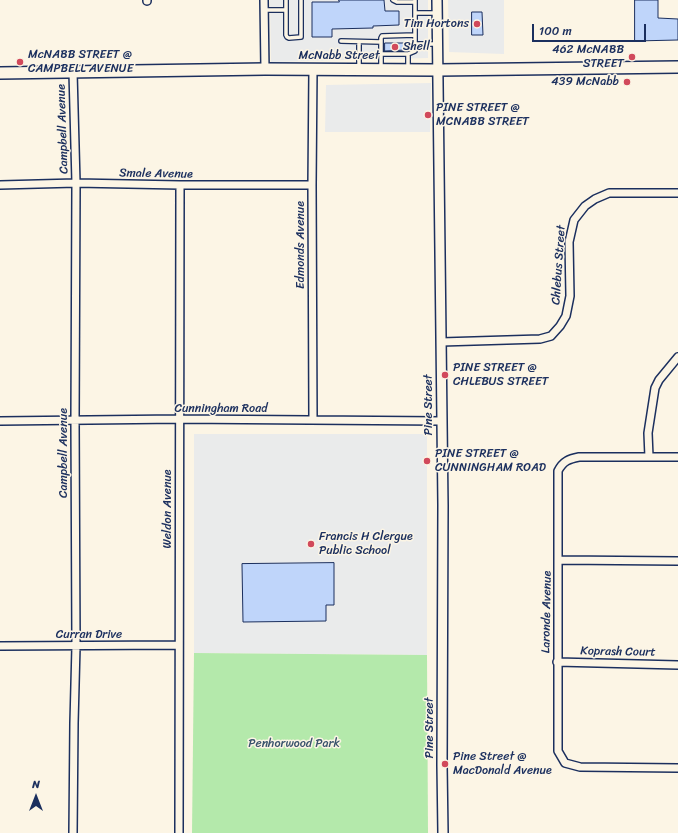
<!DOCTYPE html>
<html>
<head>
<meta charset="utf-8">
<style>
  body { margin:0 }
  #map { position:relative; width:678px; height:833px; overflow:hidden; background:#fcf5e5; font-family:Sriracha,sans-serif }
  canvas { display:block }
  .north { position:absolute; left:16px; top:777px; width:40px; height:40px; -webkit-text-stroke:3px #fcf5e5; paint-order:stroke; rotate:0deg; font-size:11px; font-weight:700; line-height:16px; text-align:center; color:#1b2f5e }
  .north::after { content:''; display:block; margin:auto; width:14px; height:18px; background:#1b2f5e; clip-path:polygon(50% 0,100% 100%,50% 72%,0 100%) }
  .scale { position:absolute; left:532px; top:24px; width:114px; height:18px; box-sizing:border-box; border:2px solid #1b2f5e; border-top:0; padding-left:5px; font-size:12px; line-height:14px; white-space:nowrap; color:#1b2f5e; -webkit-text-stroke:3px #fcf5e5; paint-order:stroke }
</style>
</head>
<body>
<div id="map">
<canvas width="678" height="833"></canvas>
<div class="north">N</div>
<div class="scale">100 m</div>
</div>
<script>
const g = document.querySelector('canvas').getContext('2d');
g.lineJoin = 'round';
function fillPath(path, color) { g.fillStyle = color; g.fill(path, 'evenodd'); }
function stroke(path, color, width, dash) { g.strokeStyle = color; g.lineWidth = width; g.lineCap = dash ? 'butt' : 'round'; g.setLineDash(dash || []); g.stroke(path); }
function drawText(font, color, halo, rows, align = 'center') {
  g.font = font + ' Sriracha,sans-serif'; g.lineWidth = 3; g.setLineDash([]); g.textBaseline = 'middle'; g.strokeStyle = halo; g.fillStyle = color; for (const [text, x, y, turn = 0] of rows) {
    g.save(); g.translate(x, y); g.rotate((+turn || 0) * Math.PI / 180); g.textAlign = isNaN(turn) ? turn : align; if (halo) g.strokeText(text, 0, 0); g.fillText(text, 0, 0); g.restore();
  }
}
fillPath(new Path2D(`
  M270,0H428V58L271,62Z
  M448,0H504V54L449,52Z
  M431,83L430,132H325L326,85Z
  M194,434H427V655L194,653Z`), '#eaebeb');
fillPath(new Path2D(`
  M194,653L427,655L428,833H192Z`), '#b4e9ab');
const building = new Path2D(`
  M339,0H384L385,11H399V25L373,26V28L332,29V37H312V2H339Z
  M635,0H658V18L678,19V40L635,41Z
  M472,12H482L483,35H472Z
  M385,43H406V50L385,51Z
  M334,563V605H326V621L243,622L242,564Z`);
fillPath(building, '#bfd5fa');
stroke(building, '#1b2f5e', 1);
const service = new Path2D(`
  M286,0V35L287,37L289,38L301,37V0
  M393,0L397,2H415V0
  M415,2V13
  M264,10H286
  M341,41L381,42
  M415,44H436
  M381,54V38L382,36L415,35
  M408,54V69
  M359,68V42
  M381,68V54H408L415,51V13H436`);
const minor = new Path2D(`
  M264,0L265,69
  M147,1V0
  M73,72L76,183L75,420L76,646L74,723L73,833
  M0,185L76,183L180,185H312
  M441,342L540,339L551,336L560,326L566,316L570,296L569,242L574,220L585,206L595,199L609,193H678
  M313,420L312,185L313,69
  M0,421L179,419L441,421
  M649,457L648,433L655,388L659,380L678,357
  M678,457H579C569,459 563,461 558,471V751L565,763L580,767L678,768
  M559,560L678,561
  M0,646L178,645
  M557,662L678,665
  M179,833L180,185`);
const tertiary = new Path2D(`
  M437,0L443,505L442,765L443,833`);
const secondary = new Path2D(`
  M0,73L265,69L438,70L678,67`);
stroke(service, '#1b2f5e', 6);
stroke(minor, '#1b2f5e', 10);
stroke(tertiary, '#1b2f5e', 12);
stroke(secondary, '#1b2f5e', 14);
stroke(service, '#fcf5e5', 3.5);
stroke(minor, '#fcf5e5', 7);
stroke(tertiary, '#fcf5e5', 9);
stroke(secondary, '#fcf5e5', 11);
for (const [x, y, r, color] of [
  [477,24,4,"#d1495b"],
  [395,47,4,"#d1495b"],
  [632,57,4,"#d1495b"],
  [20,62,4,"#d1495b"],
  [627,82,4,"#d1495b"],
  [428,115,4,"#d1495b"],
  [445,375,4,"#d1495b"],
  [427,461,4,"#d1495b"],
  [311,544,4,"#d1495b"],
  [445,764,4,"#d1495b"]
]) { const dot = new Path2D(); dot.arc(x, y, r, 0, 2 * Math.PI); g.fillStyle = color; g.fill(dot); stroke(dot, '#fcf5e5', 1.5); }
drawText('12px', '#1b2f5e', '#fcf5e5', [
  ["Tim Hortons",469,24,"right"],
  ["Shell",403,47],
  ["462 McNABB",624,50,"right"],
  ["STREET",624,64,"right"],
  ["McNABB STREET @",28,55],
  ["CAMPBELL AVENUE",28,69],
  ["439 McNabb",619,82,"right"],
  ["PINE STREET @",436,108],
  ["MCNABB STREET",436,122],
  ["PINE STREET @",453,368],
  ["CHLEBUS STREET",453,382],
  ["PINE STREET @",435,454],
  ["CUNNINGHAM ROAD",435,468],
  ["Francis H Clergue",319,537],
  ["Public School",319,551],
  ["Pine Street @",453,757],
  ["MacDonald Avenue",453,771]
], 'left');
drawText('12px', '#1b2f5e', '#fcf5e5', [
  ["McNabb Street",339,56],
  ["Campbell Avenue",63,129,-92],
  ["Smale Avenue",156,174,1],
  ["Edmonds Avenue",301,245,-90],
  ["Chlebus Street",559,265,-86],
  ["Pine Street",429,405,-90],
  ["Cunningham Road",221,409],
  ["Campbell Avenue",64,453,-90],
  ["Weldon Avenue",168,509,-90],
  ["Laronde Avenue",547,612,-89],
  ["Curran Drive",89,635],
  ["Koprash Court",618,652,1],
  ["Pine Street",430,728,-90]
]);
drawText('12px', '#3a546d', '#fcf5e5', [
  ["Penhorwood Park",294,744]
]);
</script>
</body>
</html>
